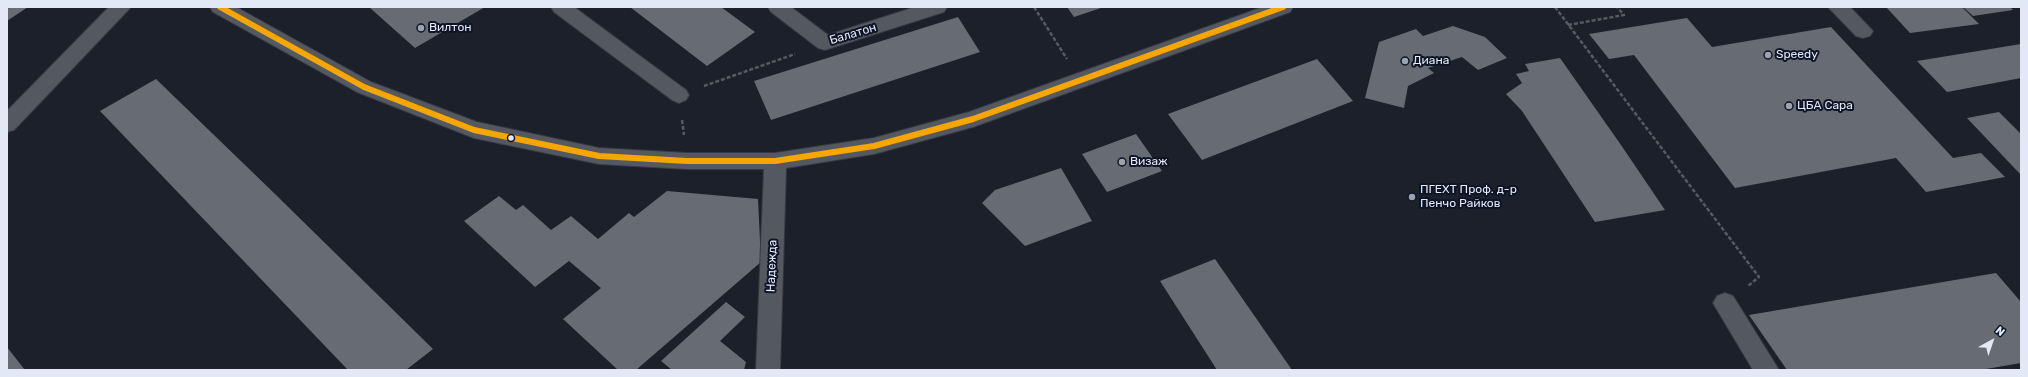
<!DOCTYPE html>
<html>
<head>
<meta charset="utf-8">
<style>
  body { margin:0 }
  #map { position:relative; width:2028px; height:377px; overflow:hidden; background:#1b202a; font-family:Rubik,sans-serif }
  canvas { display:block }
  .frame { position:absolute; inset:0; border:8px solid #e2e8f5; pointer-events:none }
  .north { position:absolute; left:1972px; top:321px; width:40px; height:40px; -webkit-text-stroke:3px #0d1526; paint-order:stroke; rotate:40deg; font-size:11px; font-weight:700; line-height:16px; text-align:center; color:#e2e8f5 }
  .north::after { content:''; display:block; margin:auto; width:14px; height:18px; background:#e2e8f5; clip-path:polygon(50% 0,100% 100%,50% 72%,0 100%) }
</style>
</head>
<body>
<div id="map">
<canvas width="2028" height="377"></canvas>
<div class="frame"></div>
<div class="north">N</div>
</div>
<script>
const g = document.querySelector('canvas').getContext('2d');
g.lineJoin = 'round';
function fillPath(path, color) { g.fillStyle = color; g.fill(path, 'evenodd'); }
function stroke(path, color, width, dash) { g.strokeStyle = color; g.lineWidth = width; g.lineCap = dash ? 'butt' : 'round'; g.setLineDash(dash || []); g.stroke(path); }
function drawText(font, color, halo, rows, align = 'center') {
  g.font = font + ' Rubik,sans-serif'; g.lineWidth = 4; g.setLineDash([]); g.textBaseline = 'middle'; g.strokeStyle = halo; g.fillStyle = color; for (const [text, x, y, turn = 0] of rows) {
    g.save(); g.translate(x, y); g.rotate((+turn || 0) * Math.PI / 180); g.textAlign = isNaN(turn) ? turn : align; if (halo) g.strokeText(text, 0, 0); g.fillText(text, 0, 0); g.restore();
  }
}
fillPath(new Path2D(`
  M7,7H28L7,21Z
  M369,7H485L415,48Z
  M630,7H721L755,32L707,66Z
  M1067,7H1104L1074,17Z
  M1886,7H1962L1979,24L1910,33Z
  M1963,7H2010L2013,10L1973,16Z
  M958,17L980,52L771,120L754,81Z
  M1687,18L1712,47L1831,27L1953,158L1981,153L2005,177L1926,192L1896,158L1735,188L1634,55L1609,59L1589,34Z
  M1453,26L1485,37L1507,58L1478,70L1462,57L1428,68L1434,73L1408,86L1404,108L1365,98L1379,42L1416,29L1423,36Z
  M2021,44V78L1947,92L1917,61Z
  M1560,58L1621,145L1665,210L1595,222L1522,111L1506,94L1522,83L1516,74L1529,71L1525,64Z
  M1317,59L1353,101L1202,160L1168,114Z
  M156,79L274,193L433,349L406,370H348L100,111Z
  M1999,112L2021,134V175L1967,118Z
  M1136,134L1162,171L1107,192L1082,154Z
  M1061,168L1092,221L1025,246L982,203L995,190Z
  M667,191L758,199L761,262L636,370H618L563,319L601,288L569,261L535,287L464,221L499,196L516,210L523,205L551,230L571,216L598,239L629,213L634,217Z
  M1215,259L1292,370H1217L1160,281Z
  M1996,273L2021,302V363L1980,370H1787L1749,315Z
  M726,302L745,317L720,341L746,362L744,370H672L661,361Z
  M7,347L21,365L25,370H7Z`), '#666b74');
const minor = new Path2D(`
  M109,7H131L14,130L7,132V111Z
  M210,7H236L371,82L477,122L599,148L687,153H775L874,138L969,112L1263,7H1293L1290,12L973,127L874,154L786,168L780,370H756L764,169H687L599,164L474,138L357,92L213,12Z
  M551,7H574L686,90L689,95L686,100L679,103L672,100L554,12Z
  M768,7H791L828,35L915,7H947L944,12L825,50L818,48L771,12Z
  M1828,7H1850L1873,31L1870,36L1863,38L1856,36Z
  M1725,293L1733,296L1779,370H1753L1713,303L1717,296Z`);
stroke(minor, '#373a43', 2);
stroke(new Path2D(`
  M1034,7L1067,59
  M1555,7L1759,277L1748,286
  M1568,25L1624,15L1617,7
  M704,86L795,54
  M682,120L684,135`), '#565a61', 2.5, [4, 2]);
fillPath(minor, '#545860');
stroke(new Path2D(`
  M220,7L364,87L474,130L599,156L687,161H775L874,146L973,119L1283,7`), '#f7a600', 6);
for (const [x, y, r, color] of [
  [421,28,4,"#9ca2ae"],
  [1768,55,4,"#9ca2ae"],
  [1405,61,4,"#9ca2ae"],
  [1789,106,4,"#9ca2ae"],
  [511,138,3.5,"#e2e8f5"],
  [1122,162,4,"#9ca2ae"],
  [1412,197,4,"#9ca2ae"]
]) { const dot = new Path2D(); dot.arc(x, y, r, 0, 2 * Math.PI); g.fillStyle = color; g.fill(dot); stroke(dot, '#0d1526', 1.5); }
drawText('12px', '#e2e8f5', '#0d1526', [
  ["Вилтон",429,28],
  ["Speedy",1776,55],
  ["Диана",1413,61],
  ["ЦБА Сара",1797,106],
  ["Визаж",1130,162],
  ["ПГЕХТ Проф. д-р",1420,190],
  ["Пенчо Райков",1420,204]
], 'left');
drawText('12px', '#e2e8f5', '#0d1526', [
  ["Балатон",853,34,-17],
  ["Надежда",772,266,-88]
]);
</script>
</body>
</html>
